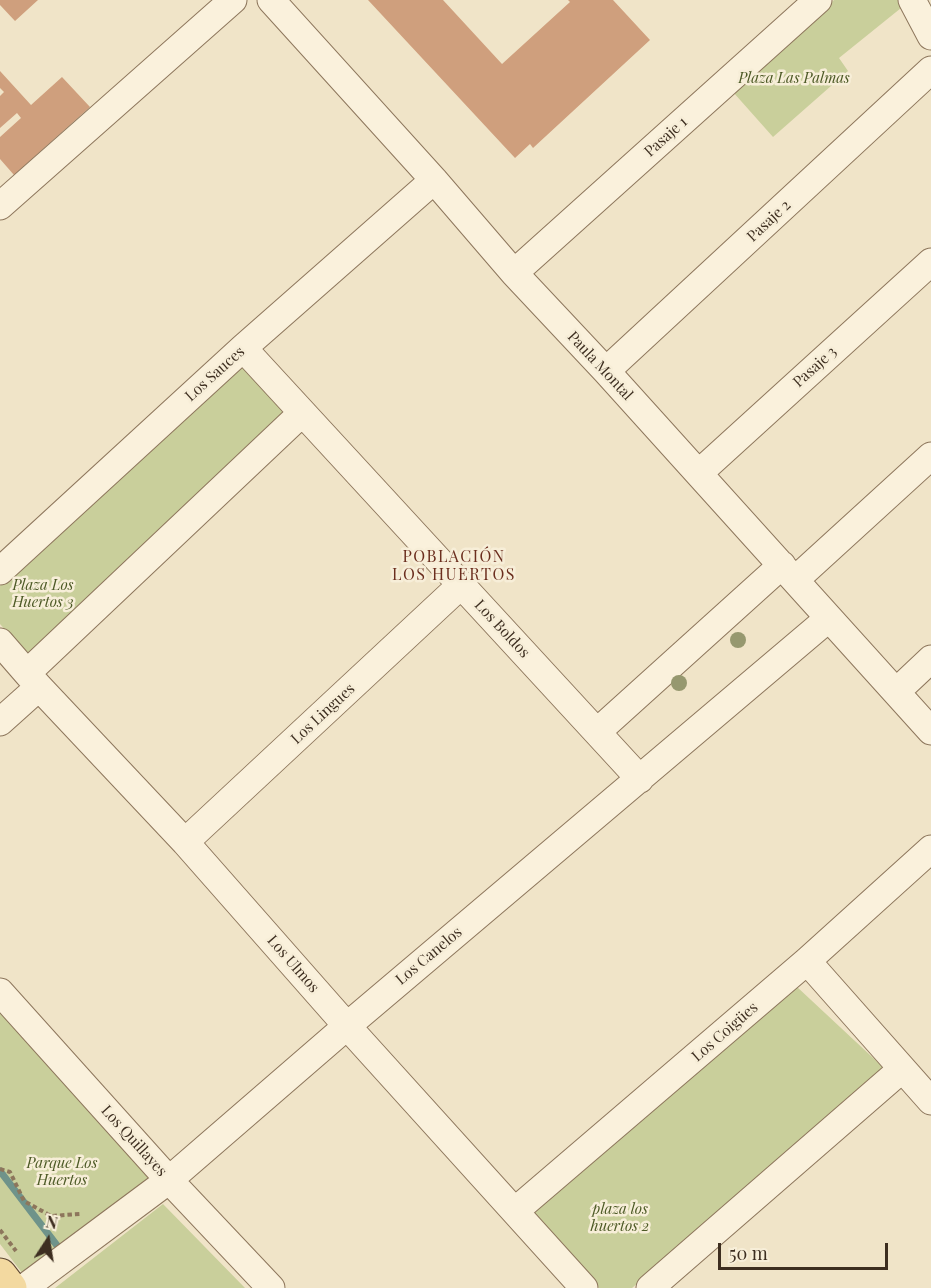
<!DOCTYPE html>
<html>
<head>
<meta charset="utf-8">
<style>
  body { margin:0 }
  #map { position:relative; width:931px; height:1288px; overflow:hidden; background:#f0e4c8; font-family:"Playfair Display",serif }
  canvas { display:block }
  .north { position:absolute; left:18px; top:1210px; width:60px; height:60px; -webkit-text-stroke:4px #f7eed8; paint-order:stroke; rotate:12deg; font-size:16px; font-weight:700; line-height:24px; text-align:center; color:#3d2e20 }
  .north::after { content:''; display:block; margin:auto; width:21px; height:27px; background:#3d2e20; clip-path:polygon(50% 0,100% 100%,50% 72%,0 100%) }
  .scale { position:absolute; left:718px; top:1243px; width:170px; height:27px; box-sizing:border-box; border:3px solid #3d2e20; border-top:0; padding-left:8px; font-size:18px; line-height:21px; white-space:nowrap; color:#3d2e20; -webkit-text-stroke:4px #f7eed8; paint-order:stroke }
</style>
</head>
<body>
<div id="map">
<canvas width="931" height="1288"></canvas>
<div class="north">N</div>
<div class="scale">50 m</div>
</div>
<script>
const g = document.querySelector('canvas').getContext('2d');
g.lineJoin = 'round';
function fillPath(path, color) { g.fillStyle = color; g.fill(path, 'evenodd'); }
function stroke(path, color, width, dash) { g.strokeStyle = color; g.lineWidth = width; g.lineCap = dash ? 'butt' : 'round'; g.setLineDash(dash || []); g.stroke(path); }
function drawText(font, color, halo, rows, align = 'center') {
  g.font = font + ' "Playfair Display",serif'; g.lineWidth = 5; g.setLineDash([]); g.textBaseline = 'middle'; g.strokeStyle = halo; g.fillStyle = color; for (const [text, x, y, turn = 0] of rows) {
    g.save(); g.translate(x, y); g.rotate((+turn || 0) * Math.PI / 180); g.textAlign = isNaN(turn) ? turn : align; if (halo) g.strokeText(text, 0, 0); g.fillText(text, 0, 0); g.restore();
  }
}
fillPath(new Path2D(`
  M834,0H904L906,4L839,58L848,71L773,137L733,92Z
  M242,364L286,412L28,656L0,624V586Z
  M796,986L885,1069L632,1288H599L532,1212Z
  M0,1009L156,1182L26,1278L0,1244Z
  M163,1204L245,1288H55Z`), '#c9cf9b');
stroke(new Path2D(`
  M0,1171L62,1252`), '#6f938a', 7);
fillPath(new Path2D(`
  M0,0H38L15,21L0,5Z
  M368,0H443L502,64L570,2L568,0H613L650,40L533,148L530,144L515,158Z
  M0,71L31,105L62,77L90,107L14,175L0,159V137L21,118L17,113L0,128V96L4,92L0,88Z`), '#cf9f7d');
const minor = new Path2D(`
  M271,0L434,180L514,273L606,371L931,731
  M912,0L931,36
  M0,206L233,0
  M514,273L818,0
  M243,348L640,779
  M606,371L931,70
  M699,473L931,262
  M0,571L243,348L434,180
  M795,580L931,456
  M0,642L39,687L185,842L347,1026L584,1288
  M27,673L302,413
  M896,692L931,659
  M0,722L39,687
  M597,732L782,565
  M185,842L461,585
  M807,961L931,1101
  M0,992L169,1180L271,1288
  M515,1211L807,961L931,849
  M24,1288L169,1180L347,1026L829,618
  M650,1288L902,1069`);
const major = new Path2D(`
  M0,1275L10,1288`);
stroke(minor, '#8d765c', 29);
stroke(major, '#5b4430', 35);
stroke(new Path2D(`
  M0,1169L10,1172L24,1201L51,1216L80,1214
  M0,1230L16,1251`), '#8d765c', 4, [4.5, 3]);
stroke(minor, '#faf1dc', 27);
stroke(major, '#f3d9a0', 33);
g.fillStyle = '#96986f';
for (const [x, y] of [
  [738,640],
  [679,683]
]) { g.beginPath(); g.arc(x, y, 8, 0, 2 * Math.PI); g.fill(); }
drawText('italic 15px', '#4d5a26', '#f7eed8', [
  ["Plaza Las Palmas",794,78],
  ["Plaza Los",43,585],
  ["Huertos 3",43,602],
  ["Parque Los",62,1163],
  ["Huertos",62,1180],
  ["plaza los",620,1209],
  ["huertos 2",620,1226]
]);
drawText('15px', '#3d2e20', '#f7eed8', [
  ["Pasaje 1",666,137,-42],
  ["Pasaje 2",769,221,-43],
  ["Paula Montal",600,366,47],
  ["Pasaje 3",815,367,-42],
  ["Los Sauces",215,374,-42],
  ["Los Boldos",502,629,47],
  ["Los Lingues",323,714,-43],
  ["Los Canelos",429,956,-40],
  ["Los Ulmos",293,964,49],
  ["Los Coigües",725,1032,-41],
  ["Los Quillayes",134,1141,48]
]);
g.letterSpacing = '1.5px';
drawText('16px', '#6b2e1e', '#f7eed8', [
  ["POBLACIÓN",454,557],
  ["LOS HUERTOS",454,575]
]);
g.letterSpacing = '0px';
</script>
</body>
</html>
